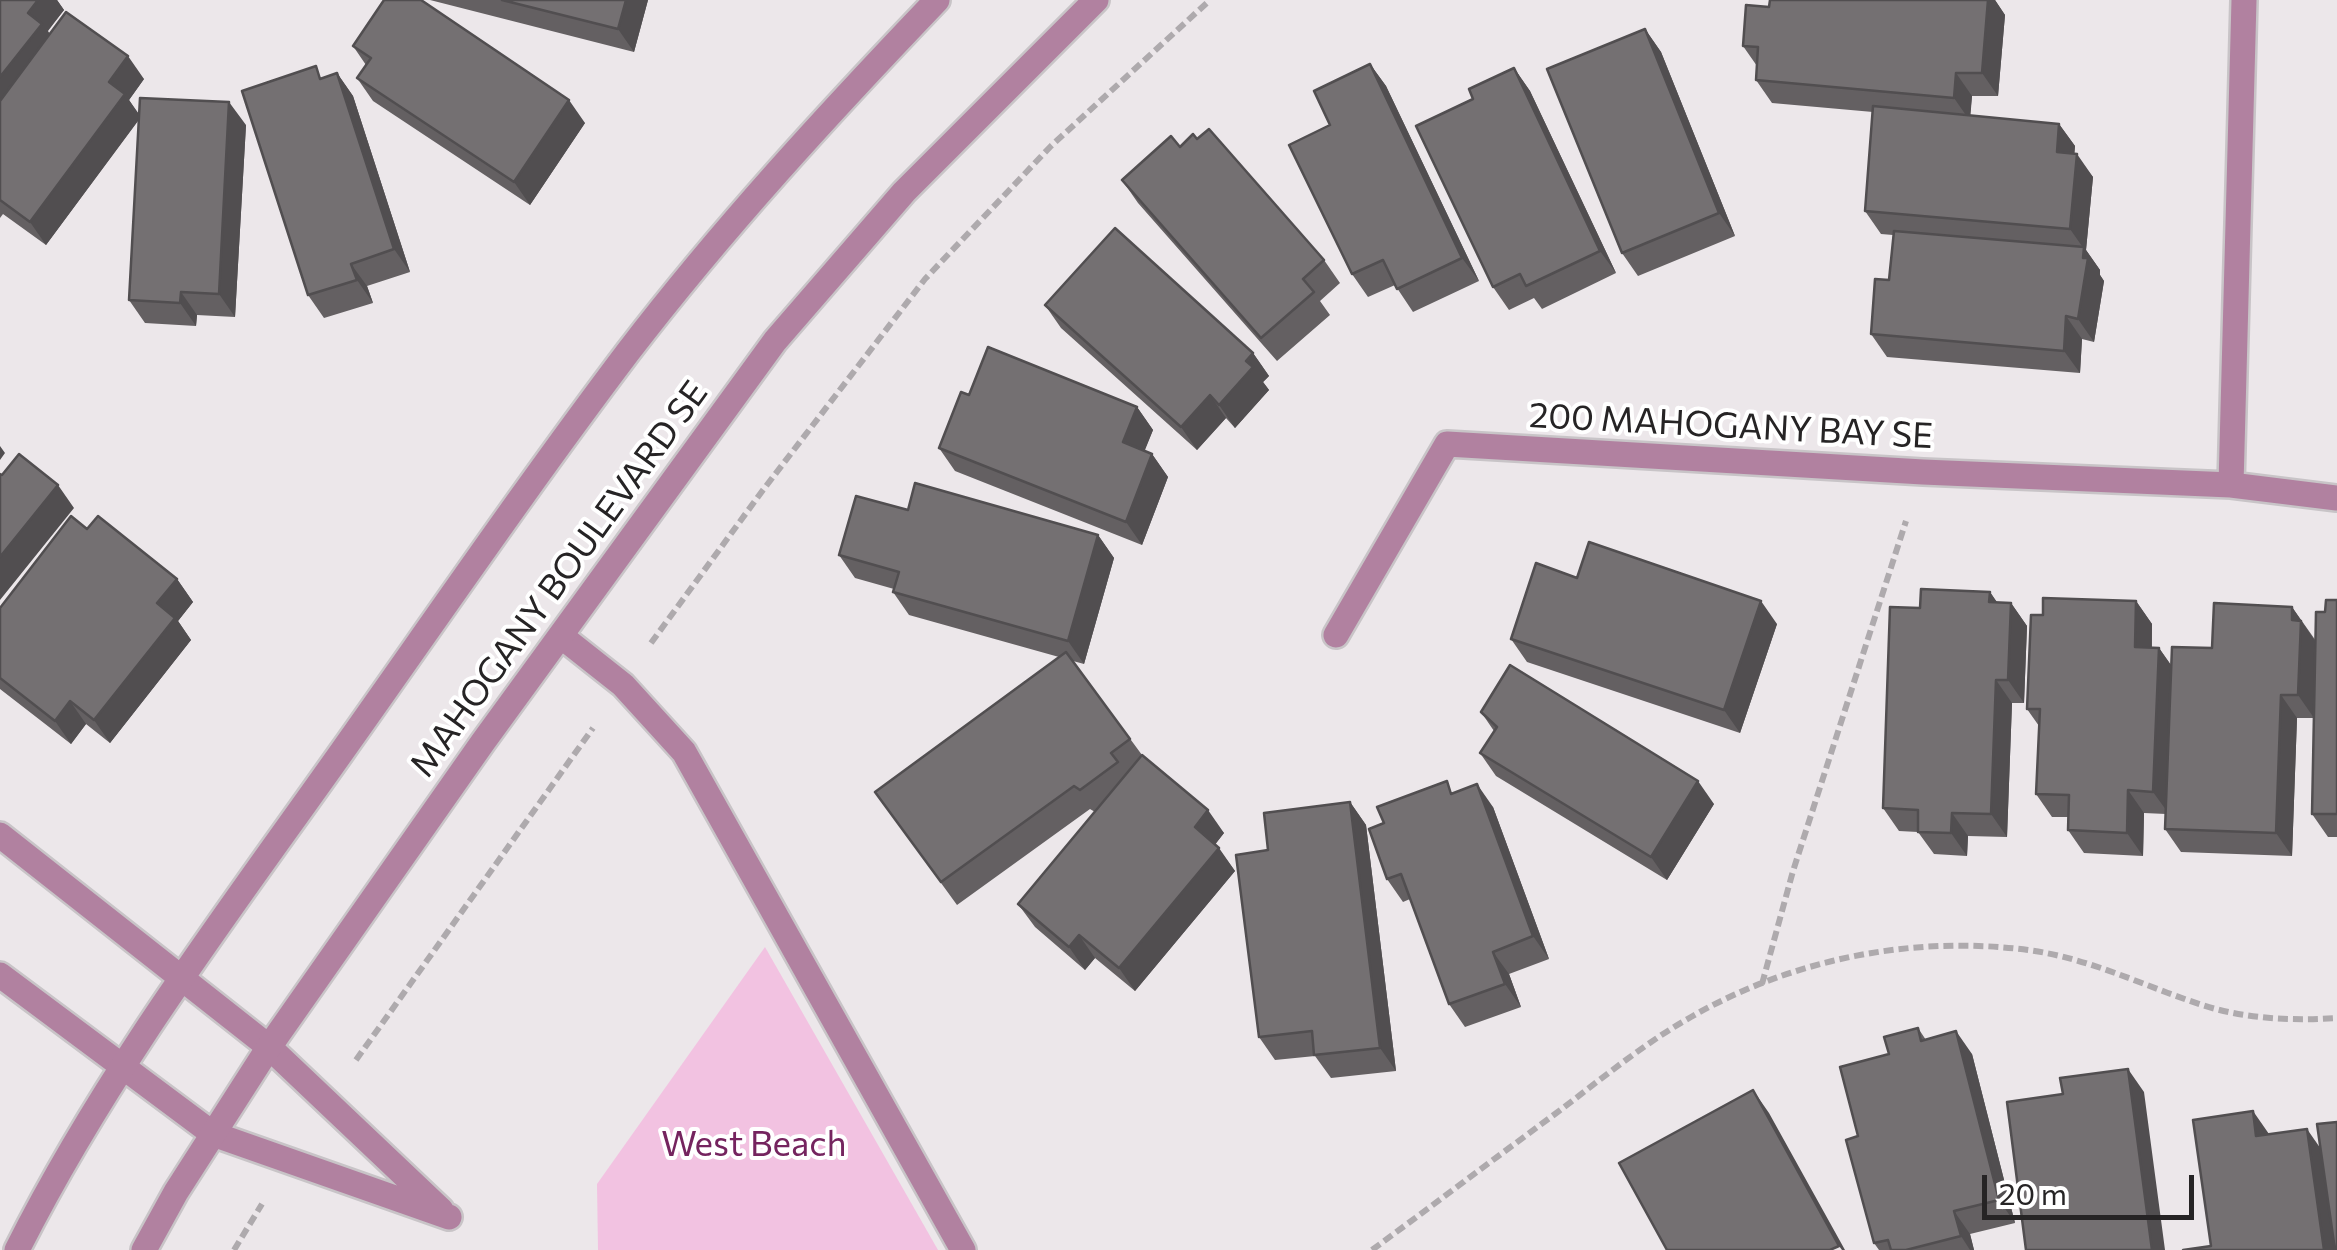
<!DOCTYPE html>
<html>
<head>
<meta charset="utf-8">
<style>
  body { margin:0 }
  #map { position:relative; width:2337px; height:1250px; overflow:hidden; background:#ece7ea; font-family:Commissioner,sans-serif }
  canvas { display:block }
  .scale { position:absolute; left:1982px; top:1175px; width:212px; height:45px; box-sizing:border-box; border:5px solid #262425; border-top:0; padding-left:12px; font-size:30px; line-height:35px; white-space:nowrap; color:#262425; -webkit-text-stroke:8px #fff; paint-order:stroke }
</style>
</head>
<body>
<div id="map">
<canvas width="2337" height="1250"></canvas>
<div class="scale">20 m</div>
</div>
<script>
const g = document.querySelector('canvas').getContext('2d');
g.lineJoin = 'round';
function fillPath(path, color) { g.fillStyle = color; g.fill(path, 'evenodd'); }
function stroke(path, color, width, dash) { g.strokeStyle = color; g.lineWidth = width; g.lineCap = dash ? 'butt' : 'round'; g.setLineDash(dash || []); g.stroke(path); }
function drawText(font, color, halo, rows, align = 'center') {
  g.font = font + ' Commissioner,sans-serif'; g.lineWidth = 8; g.setLineDash([]); g.textBaseline = 'middle'; g.strokeStyle = halo; g.fillStyle = color; for (const [text, x, y, turn = 0] of rows) {
    g.save(); g.translate(x, y); g.rotate((+turn || 0) * Math.PI / 180); g.textAlign = isNaN(turn) ? turn : align; if (halo) g.strokeText(text, 0, 0); g.fillText(text, 0, 0); g.restore();
  }
}
fillPath(new Path2D(`
  M765,947L938,1250H598L597,1184Z`), '#f2c2e1');
const service = new Path2D(`
  M561,636L623,685L684,752L963,1250
  M269,1047L441,1210
  M213,1134L449,1217`);
const minor = new Path2D(`
  M2231,485L2244,0
  M1336,635L1447,444L1923,472L2231,485L2337,498
  M0,835L269,1047
  M0,975L213,1134`);
const tertiary = new Path2D(`
  M17,1250C106,1073 227,914 341,753C436,619 529,483 628,352C723,228 829,113 937,0
  M144,1250L176,1192L269,1047L483,742L775,341L904,192L1096,0`);
stroke(service, '#c8c4c7', 30);
stroke(minor, '#c8c4c7', 30);
stroke(tertiary, '#c8c4c7', 30);
stroke(new Path2D(`
  M651,643L763,490L925,279L1051,146L1210,0
  M1762,984L1793,871L1906,521
  M356,1060L593,728
  M234,1250L262,1204
  M1372,1250C1433,1205 1494,1159 1555,1114C1599,1081 1643,1044 1691,1017C1792,959 1913,935 2028,950C2089,958 2144,986 2202,1005C2246,1019 2291,1021 2337,1018`), '#aeaaad', 6, [10, 5]);
stroke(service, '#b181a0', 25);
stroke(minor, '#b181a0', 25);
stroke(tertiary, '#b181a0', 25);
fillPath(new Path2D(`
  M0,0H57L64,10L47,31L49,34L144,79L129,100L139,115L246,125L235,317L197,315L196,326L145,323L129,300L139,119L46,245L3,214L0,218Z
  M430,0H648L634,52Z
  M1770,0H1995L2005,15L1998,96H1972L1970,115L2059,124L2075,146L2074,154L2093,177L2086,250L2100,270V275L2104,281L2094,342L2082,339L2080,373L1887,357L1871,334L1889,280L1893,235L1881,234L1865,211L1873,112L1772,103L1756,80L1757,66L1743,46L1769,7Z
  M1645,29L1661,52L1735,236L1638,276L1622,253Z
  M353,46L585,123L530,205L373,101L357,78L366,65Z
  M1370,64L1386,86L1479,281L1413,312L1395,285L1368,297L1352,274L1330,125Z
  M1514,68L1530,91L1616,273L1542,309L1534,298L1509,310L1493,287L1473,99Z
  M337,73L353,96L410,272L367,286L373,303L324,318L308,295L324,77Z
  M1197,139L1324,260L1340,283L1320,301L1330,315L1277,361L1138,203L1122,180Z
  M1045,305L1253,353L1269,376L1263,382L1269,390L1235,428L1226,418L1197,450L1061,328Z
  M969,395L1137,407L1153,430L1144,451L1152,454L1168,477L1142,545L955,471L939,448Z
  M908,510L1098,535L1114,558L1084,664L1073,661L1142,755L1224,833L1215,844L1235,871L1135,991L1095,958L1085,970L1035,927L1018,904L1095,812L1090,809L957,905L875,792L1059,657L909,615L893,592L894,589L855,578L839,555Z
  M87,529L177,579L193,602L178,621L191,640L110,743L86,724L71,744L0,689V608Z
  M1577,578L1777,624L1740,733L1527,662L1511,639Z
  M1990,592L1997,603H2011L2027,626L2024,703H2012L2007,837L1968,836L1967,856L1934,854L1918,832L1899,831L1883,808L1920,608Z
  M2337,600V837H2328L2312,814L2314,718H2297L2292,856L2181,852L2165,829L2166,814L2144,813L2143,856L2084,853L2068,830V817H2052L2036,794L2039,726L2027,709L2043,615L2136,601L2152,624V648H2159L2171,665L2212,648L2292,607L2316,641L2325,612Z
  M1481,712L1714,804L1667,880L1496,776L1480,753L1494,731Z
  M1455,793L1493,807L1549,959L1509,974L1521,1007L1465,1027L1449,1004L1410,899L1403,902L1387,879Z
  M1350,802L1366,825L1396,1071L1331,1078L1315,1056L1275,1060L1259,1037L1268,850Z
  M1918,1028L1926,1040L1972,1054L2015,1223L1970,1234L1974,1250H1879L1874,1243L1858,1136L1889,1054Z`), '#646062');
fillPath(new Path2D(`
  M38,0H57L64,10L48,31L58,47L0,121V77L28,13Z
  M626,0H648L634,52L618,29Z
  M1988,0H1995L2005,15L1998,96L1982,73Z
  M1645,29L1661,52L1735,236L1719,213Z
  M128,56L144,79L129,100L141,117L46,245L30,222L109,82Z
  M1370,64L1386,86L1479,281L1462,258Z
  M1514,68L1530,91L1616,273L1600,251Z
  M337,73L353,96L410,272L394,249Z
  M1956,73L1972,96L1970,121L1954,98Z
  M569,100L585,123L530,205L514,182Z
  M229,102L246,125L235,317L219,294Z
  M2059,124L2075,146L2073,175L2057,152Z
  M2077,154L2093,177L2086,250L2100,270V275L2104,281L2094,342L2078,319L2084,249L2070,229Z
  M351,264L367,286L373,303L357,280Z
  M181,292L197,315L196,326L180,303Z
  M2066,316L2082,339L2080,373L2064,351Z
  M1253,353L1269,376L1263,382L1269,390L1235,428L1219,405Z
  M1210,395L1226,418L1197,450L1181,427Z
  M1137,407L1153,430L1139,465L1123,442Z
  M0,446L5,453L0,460Z
  M1152,454L1168,477L1142,545L1126,522Z
  M58,485L74,508L0,600V557Z
  M1098,535L1114,558L1084,664L1068,641Z
  M177,579L193,602L178,621L191,640L110,743L94,720L157,603Z
  M1990,592L2006,615L1989,602Z
  M1761,601L1777,624L1740,733L1724,710Z
  M2136,601L2152,624L2151,670L2135,647Z
  M2011,603L2027,626L2024,703L2008,680Z
  M2292,607L2317,644L2314,718L2298,695Z
  M2159,648L2175,671L2169,814L2153,792Z
  M1996,680L2012,703L2007,837L1991,814Z
  M2281,695L2297,718L2292,856L2276,833Z
  M70,701L86,724L71,744L55,721Z
  M1698,781L1714,804L1667,880L1651,857Z
  M1477,784L1493,807L1549,959L1533,936Z
  M2128,790L2144,813L2143,856L2127,833Z
  M1350,802L1366,825L1396,1071L1380,1048Z
  M1208,810L1224,833L1211,850L1195,827Z
  M1952,813L1968,836L1967,856L1951,833Z
  M1219,848L1235,871L1135,991L1119,968Z
  M1079,935L1095,958L1085,970L1069,947Z
  M1493,952L1509,974L1521,1007L1505,984Z
  M1956,1031L1972,1054L2015,1223L1999,1200Z
  M2128,1069L2144,1092L2165,1250H2152Z
  M1753,1090L1769,1113L1845,1250H1842L1839,1246Z
  M2253,1111L2269,1134L2256,1136Z
  M2307,1129L2323,1152L2336,1250H2324Z
  M1954,1211L1970,1234L1974,1250H1970L1961,1236Z`), '#514e50');
const building = new Path2D(`
  M0,0H38L28,13L42,24L0,77Z
  M384,0H421L569,100L514,182L357,78L371,58L353,46Z
  M502,0H626L618,29Z
  M1770,0H1988L1982,73H1956L1954,98L1756,80L1758,47L1743,46L1746,5L1769,7Z
  M66,12L128,56L109,82L125,94L30,222L0,200V101Z
  M1645,29L1719,213L1622,253L1547,69Z
  M1370,64L1462,258L1397,289L1383,260L1352,274L1289,145L1330,125L1314,91Z
  M316,66L320,79L337,73L394,249L351,264L357,280L308,295L242,91Z
  M1514,68L1600,251L1526,286L1520,274L1493,287L1416,126L1473,99L1469,89Z
  M140,98L229,102L219,294L181,292L180,303L129,300Z
  M1873,106L2059,124L2057,152L2077,154L2070,229L1865,211Z
  M1209,129L1324,260L1303,279L1314,292L1261,338L1122,180L1171,136L1180,147L1193,134L1197,139Z
  M1115,228L1253,353L1246,361L1253,367L1219,405L1210,395L1181,427L1045,305Z
  M1894,231L2084,247L2083,258H2088L2078,319L2066,316L2064,351L1871,334L1875,279L1889,280Z
  M988,347L1137,407L1123,442L1152,454L1126,522L939,448L961,392L969,395Z
  M19,454L58,485L0,557V474L2,475Z
  M915,483L1098,535L1068,641L893,592L899,572L839,555L856,496L908,510Z
  M71,516L87,529L98,516L177,579L157,603L175,618L94,720L70,701L55,721L0,678V608Z
  M1589,542L1761,601L1724,710L1511,639L1536,563L1577,578Z
  M1921,589L1990,592L1989,602L2011,603L2008,680H1996L1991,814L1952,813L1951,833L1918,832V810L1883,808L1890,607L1920,608Z
  M2043,598L2136,601L2135,647L2159,648L2153,792L2128,790L2127,833L2068,830L2069,795L2036,794L2040,709H2027L2031,615H2043Z
  M2326,600H2337V814H2312L2316,612H2325Z
  M2214,603L2292,607V620L2301,621L2298,695H2281L2276,833L2165,829L2172,647L2212,648Z
  M1066,652L1130,739L1111,753L1118,762L1080,790L1074,786L941,882L875,792Z
  M1510,665L1698,781L1651,857L1480,753L1497,727L1481,712Z
  M1142,755L1208,810L1195,827L1219,848L1119,968L1079,935L1069,947L1018,904Z
  M1447,781L1451,794L1477,784L1533,936L1493,952L1505,984L1449,1004L1401,874L1387,879L1369,829L1384,823L1377,807Z
  M1350,802L1380,1048L1314,1055L1312,1031L1259,1037L1236,855L1268,850L1264,813Z
  M1918,1028L1921,1041L1956,1031L1999,1200L1954,1211L1961,1236L1906,1250H1891L1888,1240L1874,1243L1846,1140L1858,1136L1840,1067L1889,1054L1884,1037Z
  M2128,1069L2152,1250H2026L2007,1102L2063,1094L2060,1078Z
  M1753,1090L1839,1246L1830,1250H1667L1619,1163Z
  M2253,1111L2256,1136L2307,1129L2324,1250H2183L2211,1246L2193,1120Z
  M2337,1122V1250H2335L2317,1124Z`);
fillPath(building, '#747072');
stroke(building, '#514e50', 2.5);
drawText('35px', '#262425', '#fff', [
  ["200 MAHOGANY BAY SE",1731,426,3],
  ["MAHOGANY BOULEVARD SE",559,579,-54]
]);
drawText('35px', '#75245f', '#fff', [
  ["West Beach",754,1144]
]);
</script>
</body>
</html>
